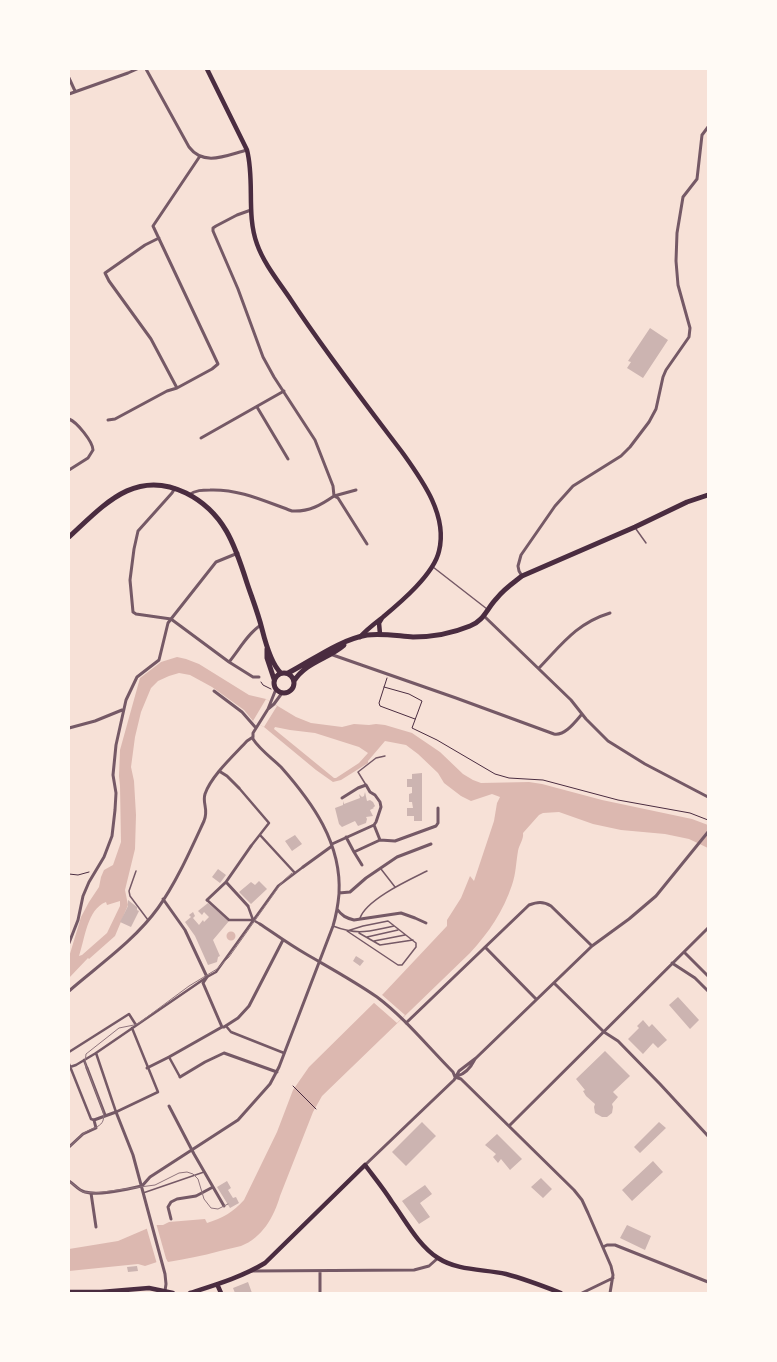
<!DOCTYPE html>
<html>
<head>
<meta charset="utf-8">
<style>
  body { margin:0 }
  #map { position:relative; width:777px; height:1362px; overflow:hidden; background:#f7e1d7; font-family:Inter,sans-serif }
  canvas { display:block }
  .frame { position:absolute; inset:0; border:70px solid #fffaf5; pointer-events:none }
</style>
</head>
<body>
<div id="map">
<canvas width="777" height="1362"></canvas>
<div class="frame"></div>
</div>
<script>
const g = document.querySelector('canvas').getContext('2d');
g.lineJoin = 'round';
function fillPath(path, color) { g.fillStyle = color; g.fill(path, 'evenodd'); }
function stroke(path, color, width, dash) { g.strokeStyle = color; g.lineWidth = width; g.lineCap = dash ? 'butt' : 'round'; g.setLineDash(dash || []); g.stroke(path); }
fillPath(new Path2D(`
  M177,657L186,659L199,664L249,695L266,699L296,717L311,723L342,727L354,724L369,725L376,724L385,725L412,733L440,752L463,774L473,780L481,783L529,782L542,784L602,800L692,819L708,825V848L689,839L665,834L621,830L593,824L559,812L543,813L539,815L523,833C524,839 519,845 518,851C516,862 516,874 512,885C503,912 489,932 470,953L322,1096L313,1112L280,1196C274,1217 262,1238 241,1246C234,1248 227,1249 220,1251C202,1256 185,1259 168,1262L166,1259L145,1266L138,1264L69,1271V1249L118,1241L146,1229L155,1225H163L169,1222L205,1219L207,1223C223,1218 233,1212 244,1200L277,1132L293,1090L309,1067L383,994L447,926V920L461,898L470,876L474,881L494,821L497,803L500,797L492,794L471,801L461,796L444,783L438,773L418,754L406,745L385,741L368,761V763L341,780L333,782L316,770L264,727L253,721L244,710L212,687L190,675L179,673L169,676L158,681L151,688L141,712L135,737L131,767L134,781L136,815L135,849L125,890L128,905L115,936L89,959L88,958L69,978V957L81,917L89,902L99,887L101,877L104,870L113,865L121,842L120,786L119,776L120,750L140,678L161,662ZM275,727L290,730L315,733L359,747L368,753L359,763L336,778H334L274,729ZM120,901V906L107,933L82,955L79,956C85,939 87,909 106,902L107,905Z
  M226.5 936a4.5 4.5 0 1 1 9 0a4.5 4.5 0 1 1-9 0Z`), '#dcb8b0');
fillPath(new Path2D(`
  M266,699L277,706L264,727L253,721Z
  M381,994L405,1015L397,1023L373,1002Z
  M156,1223L167,1262L157,1264L146,1226Z`), '#f7e1d7');
fillPath(new Path2D(`
  M650,328L668,340L643,378L627,368L631,362L628,361Z
  M422,773V821H414V816H407V808H413L412,802H409V794L412,793V787H407V779H412V774Z
  M365,792L367,801L370,800L373,802L375,806L373,808H374L370,810L373,816L366,817L367,819L366,823L358,826L355,821L342,827L339,824L335,808L343,805V801L344,804L360,798L359,794L362,797L364,796Z
  M295,835L302,844L292,851L285,841Z
  M218,869L226,875L220,883L212,877Z
  M259,881L267,889L251,904L239,892L251,882L255,885Z
  M128,900L137,907V910L139,911L131,927L120,922L128,906Z
  M208,903L229,921L213,940L220,956L218,957L217,962L208,965L195,936L185,922L191,917L189,915L193,912L195,916L193,918L199,925L203,920L204,922L209,917L204,912L202,915L198,911Z
  M356,956L364,961L360,966L353,961Z
  M678,997L699,1020L690,1029L669,1005Z
  M643,1020L649,1027L652,1024L667,1040L658,1048L653,1043L643,1054L628,1039L639,1028L637,1026Z
  M605,1051L630,1076L613,1092L618,1097L612,1104L613,1107L612,1113L607,1117H602L595,1113L594,1107L595,1104L586,1096L583,1091L585,1090L576,1079Z
  M422,1122L436,1136L406,1166L392,1152Z
  M659,1122L666,1128L640,1153L634,1147Z
  M497,1134L522,1159L510,1170L501,1159L498,1163L493,1157L496,1154L485,1145Z
  M653,1161L663,1172L632,1201L622,1190Z
  M541,1178L552,1189L543,1198L531,1187Z
  M227,1181L231,1188L228,1190L233,1198L236,1197L239,1203L230,1208L217,1187Z
  M425,1185L432,1194L420,1203L430,1217L419,1224L402,1201Z
  M627,1225L651,1236L645,1250L620,1238Z
  M137,1266L138,1271L128,1272L127,1267Z
  M248,1282L252,1293H235L233,1288Z`), '#ccb4b1');
stroke(new Path2D(`
  M387,678L379,703L380,706L415,719
  M261,682L263,685L271,689
  M384,687L409,694L422,701L412,728L437,740L495,774L509,778L543,780L618,800L690,813L708,820
  M69,874L78,875L89,872
  M293,1086L316,1109`), '#4a2c40', 1);
stroke(new Path2D(`
  M636,529L646,543
  M433,567L487,609
  M366,785L358,772L376,758L385,756
  M381,869L395,887
  M136,871L129,891L130,896L148,920
  M360,918C367,899 409,880 427,871
  M388,921L416,943V947L402,965H398L347,931L363,926Z
  M333,926C359,936 369,931 394,926
  M359,933L380,945L413,940
  M367,937L398,930
  M374,941L405,935
  M143,1193L204,1172`), '#755966', 1.5);
stroke(new Path2D(`
  M239,788L269,823L251,846
  M260,835L295,873
  M207,900L229,920H253
  M248,906L253,920L260,924
  M226,1026L231,1032L284,1053
  M69,1052L129,1014L136,1025
  M96,1053L116,1112L158,1092L132,1028
  M169,1057L180,1077
  M84,1060L87,1068
  M69,1064L91,1119L94,1120
  M70,1067L76,1065L96,1053L207,977L216,972L278,886L303,867`), '#755966', 2.5);
stroke(new Path2D(`
  M146,69L189,147C204,167 227,155 247,150
  M69,78L75,91
  M69,94L128,73L137,69
  M159,238L145,245L105,273L109,281L151,339L177,388L212,369L218,364L153,226L200,156
  M257,407L288,459
  M69,419C77,422 93,442 93,450L88,458L69,470
  M108,420L115,419L167,391L177,388
  M201,438L284,391
  M175,488L172,493L138,531L134,549L130,580L133,612L136,614L171,619L229,662L253,677H259
  M356,490L334,496L338,498L367,544
  M189,495C195,490 203,490 210,490C240,489 264,501 292,511C309,512 321,505 334,496L333,486L315,440L274,377L263,357L238,289L213,231V228L216,226L237,215L251,210
  M522,576L519,571L518,566L521,555L555,506L573,486L621,456L630,447L649,422L656,409L663,377L666,370L689,337L690,328L678,285L676,261L677,233L683,197L697,179L702,135L708,127
  M484,616L571,700L586,719L608,741L645,764L708,797
  M330,654L456,698L554,734C565,736 575,722 582,714
  M229,662C239,650 248,633 261,625
  M539,668C562,644 577,623 610,613
  M214,691L242,712L256,728
  M268,709L274,704L282,693
  M69,728L95,721L122,710
  M219,771L227,776L239,788
  M374,825L380,840
  M346,837L354,852L380,840L395,841L436,826L438,823V808
  M332,844L374,825L376,822L381,807L380,802L375,795L370,792L366,785L358,788L342,798
  M354,852L362,865
  M303,867L332,846
  M226,882L248,906
  M339,893L350,892L366,878L397,857L431,844
  M163,899L185,930L207,977L203,983L222,1027H224L238,1018L249,1006L283,940
  M207,900L226,882L251,846
  M337,909C342,916 346,918 354,920L401,913L415,918L426,923
  M260,924C275,934 290,945 306,954C330,968 354,981 377,997C405,1018 428,1047 453,1072L455,1077L461,1079L574,1190L582,1200L588,1213L611,1266L613,1275L610,1293
  M69,943L78,920L83,896L89,882L104,857L112,836L115,810L116,793L113,775L116,745L126,700L137,677L159,660L168,623L171,619L216,562L238,553
  M485,947L536,999
  M684,952L708,976
  M672,963L695,978L708,991
  M554,983L604,1032L618,1041L660,1084L708,1136
  M69,991C99,965 135,940 158,908C176,883 191,849 204,821C209,809 202,804 205,794C211,776 234,755 247,741L253,737
  M406,1023L529,905C537,902 543,901 551,906L592,946
  M87,1068L105,1115
  M147,1068L169,1057L222,1027
  M457,1076C466,1074 471,1067 475,1059
  M180,1077L205,1062L224,1053L277,1072
  M169,1106L194,1154L224,1206
  M509,1126L708,928
  M69,1147L83,1134L96,1128L94,1120L116,1112L133,1155L165,1274L166,1284L165,1291
  M365,1165L454,1080L459,1071L476,1058L592,946L629,919L656,896L708,832
  M69,1181C74,1184 79,1191 85,1192C100,1196 127,1189 142,1186
  M142,1186L150,1177L238,1120L270,1084L279,1067L333,926C336,916 338,905 339,894C342,843 312,802 281,767C272,758 260,750 253,739V733L268,709L276,689
  M91,1193L96,1227
  M171,1219L168,1207L171,1202L177,1199L196,1196L213,1187
  M603,1247L607,1245H615L708,1282
  M251,1271L414,1270L429,1266L438,1258
  M320,1293V1271
  M582,1293L613,1278`), '#755966', 3);
stroke(new Path2D(`
  M207,69L247,150C255,181 246,214 257,244C264,264 279,282 291,300C326,353 364,402 402,452C422,480 448,515 439,551C434,574 401,602 383,617C374,624 367,629 360,637
  M380,634L379,623L382,618
  M217,1284L221,1293
  M69,1292H101L149,1288L173,1293
  M190,1293C215,1285 242,1277 265,1263L365,1165C374,1177 384,1189 392,1202C406,1221 418,1245 438,1258C458,1271 484,1269 506,1274C525,1279 543,1286 561,1293`), '#4a2c40', 4.5);
stroke(new Path2D(`
  M69,537C104,505 135,468 186,493C224,512 235,545 247,583C252,598 258,613 262,629C265,641 272,665 281,673
  M267,649V658L274,679
  M274 683a10 10 0 1 1 20 0a10 10 0 1 1-20 0Z
  M288,673C313,660 339,640 367,635C382,633 398,636 413,637C432,637 453,633 470,626C484,621 487,608 497,598C504,589 513,583 522,576L635,527L687,502L708,495
  M294,681C306,662 328,659 344,645`), '#4a2c40', 5);
stroke(new Path2D(`
  M69,1147C74,1143 78,1138 83,1134C92,1126 107,1129 103,1111L85,1063L86,1054L119,1028L134,1025L139,1023L189,986L217,969L229,957L283,881L292,873
  M69,1181L83,1192L95,1193L155,1185L179,1173L187,1172L193,1174L198,1179L204,1199L211,1208L218,1209L228,1204`), '#8f747c', 1);
</script>
</body>
</html>
